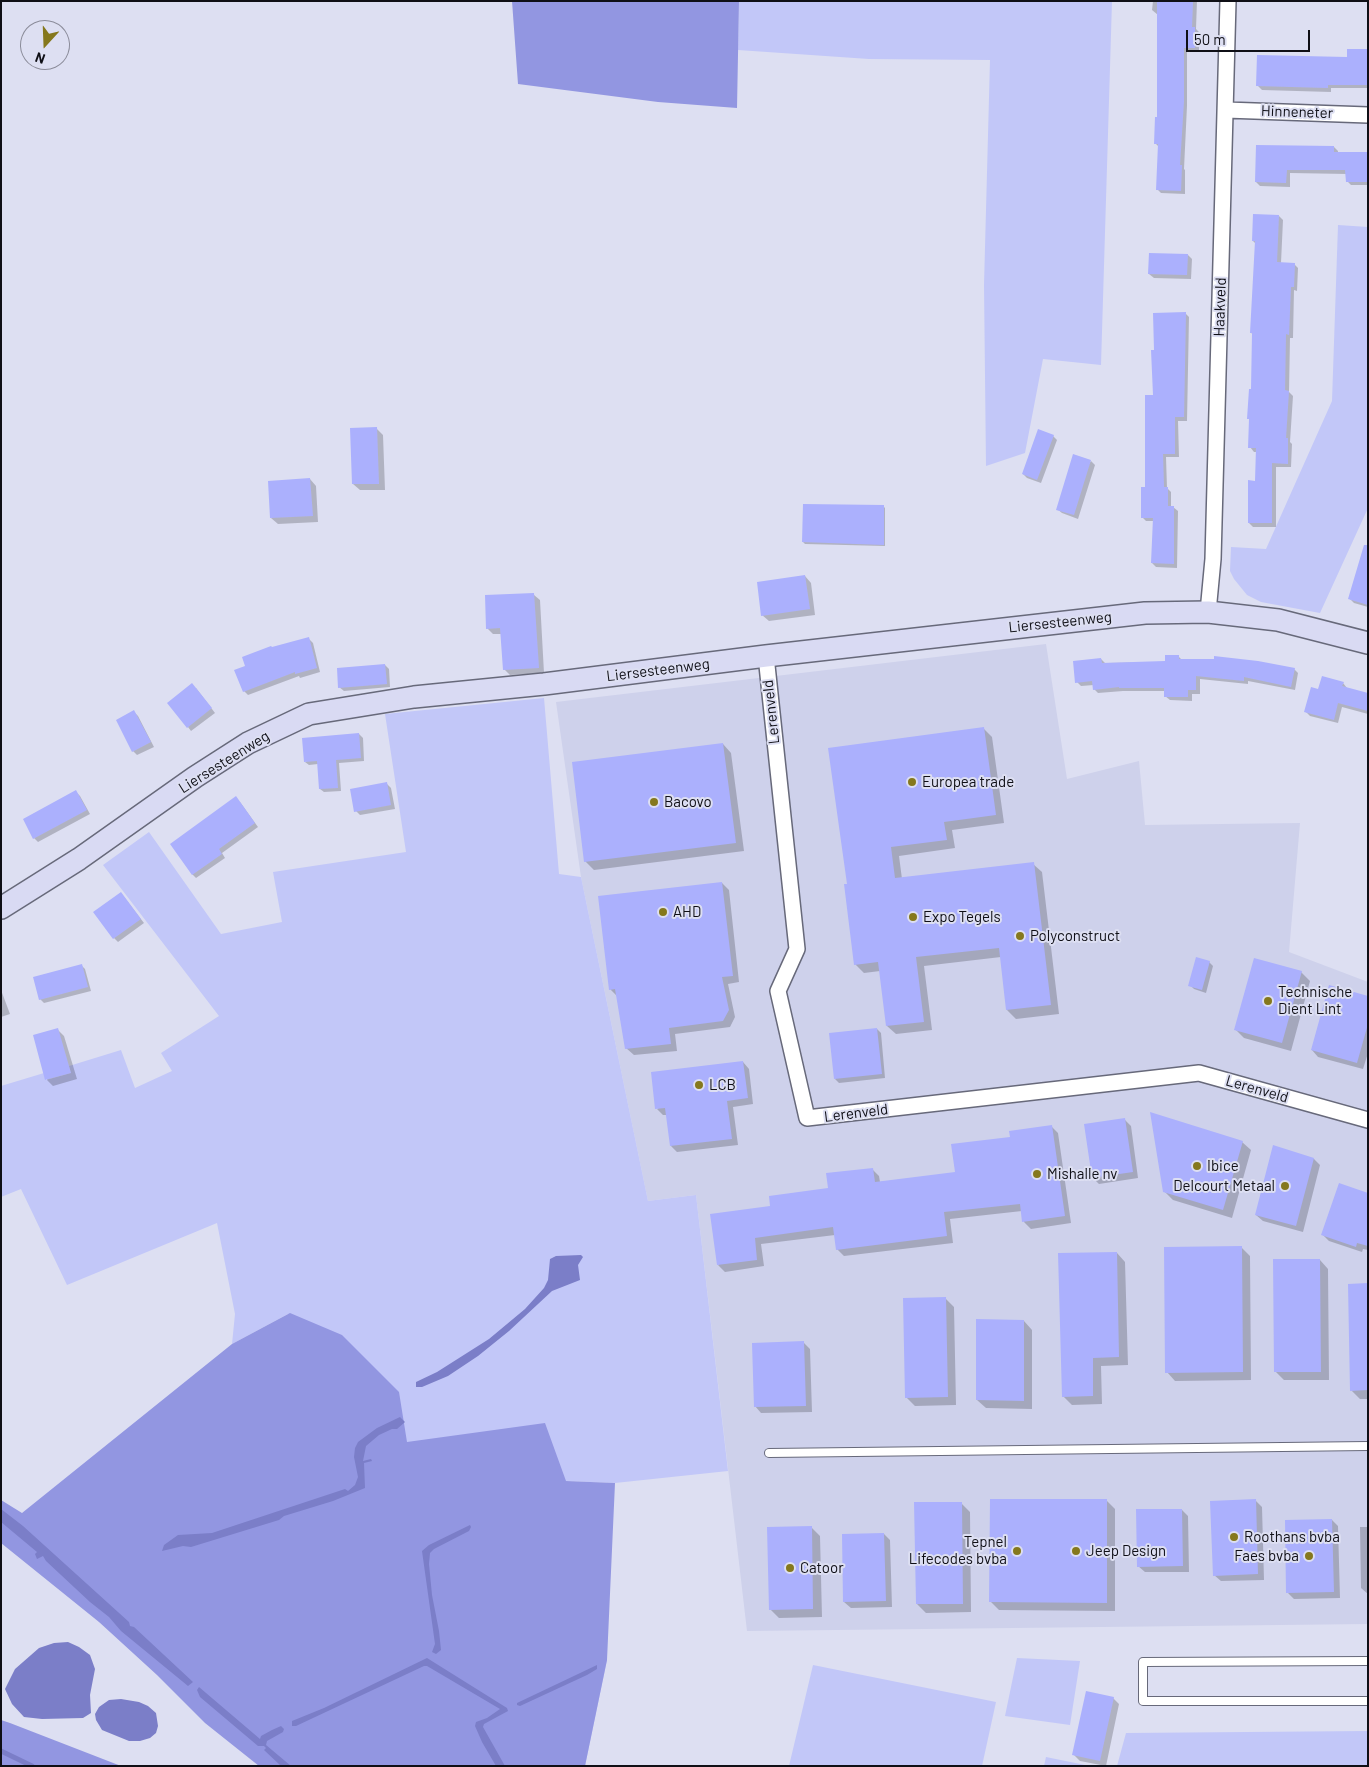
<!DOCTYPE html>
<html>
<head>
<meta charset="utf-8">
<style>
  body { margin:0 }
  #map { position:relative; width:1369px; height:1767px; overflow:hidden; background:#dddff2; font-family:Barlow,sans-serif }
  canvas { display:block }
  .frame { position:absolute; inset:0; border:2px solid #0f0f16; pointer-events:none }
  .north { position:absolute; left:20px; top:20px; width:50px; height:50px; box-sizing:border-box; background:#dddff2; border:1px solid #8b8c9a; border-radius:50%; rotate:200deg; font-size:14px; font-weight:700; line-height:20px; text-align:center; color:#0f0f16 }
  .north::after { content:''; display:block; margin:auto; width:18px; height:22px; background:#85781d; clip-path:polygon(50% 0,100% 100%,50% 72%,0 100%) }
  .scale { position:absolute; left:1186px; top:30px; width:124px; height:22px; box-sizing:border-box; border:2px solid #0f0f16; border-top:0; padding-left:6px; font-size:15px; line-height:18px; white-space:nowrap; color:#0f0f16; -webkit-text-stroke:4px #dddff2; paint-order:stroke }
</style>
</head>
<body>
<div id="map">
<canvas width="1369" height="1767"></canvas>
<div class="frame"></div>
<div class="north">N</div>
<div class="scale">50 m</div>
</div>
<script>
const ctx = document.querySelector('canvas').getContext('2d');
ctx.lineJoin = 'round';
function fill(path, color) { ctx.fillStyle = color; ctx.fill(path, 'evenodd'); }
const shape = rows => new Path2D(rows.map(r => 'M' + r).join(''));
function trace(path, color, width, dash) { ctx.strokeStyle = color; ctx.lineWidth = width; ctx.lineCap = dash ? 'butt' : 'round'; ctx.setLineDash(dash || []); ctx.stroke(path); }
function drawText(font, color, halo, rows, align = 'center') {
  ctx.font = font + ' Barlow,sans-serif'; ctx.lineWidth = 4; ctx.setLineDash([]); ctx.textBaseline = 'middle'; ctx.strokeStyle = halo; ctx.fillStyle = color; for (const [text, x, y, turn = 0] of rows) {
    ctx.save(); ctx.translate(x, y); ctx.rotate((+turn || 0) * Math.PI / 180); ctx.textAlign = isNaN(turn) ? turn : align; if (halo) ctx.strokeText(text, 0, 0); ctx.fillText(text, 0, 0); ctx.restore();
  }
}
const built = shape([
  [1046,644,1067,779,1139,761,1145,825,1300,823,1289,952,1368,982,1368,1624,747,1631,696,1195,648,1201,581,877,556,702]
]);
const green = shape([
  [739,1,1112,1,1101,365,1043,359,1025,453,986,466,984,285,990,60,869,59,738,50],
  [1338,225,1368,227,1368,508,1320,613,1261,602,1247,595,1234,579,1230,571,1231,547,1266,549,1332,401],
  [544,698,559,874,581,877,648,1201,696,1195,728,1471,615,1483,566,1481,607,1660,585,1766,288,1314,232,1344,235,1314,217,1223,67,1285,21,1189,1,1197,1,1086,44,1073,46,1080,71,1073,69,1066,121,1050,135,1088,172,1071,161,1053,219,1016,103,865,149,832,221,934,282,922,273,872,406,852,385,714],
  [1017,1658,1080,1661,1070,1725,1005,1716],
  [813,1665,996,1702,982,1766,789,1766],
  [1368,1731,1368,1766,1117,1766,1126,1733],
  [1046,1757,1090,1766,1044,1766]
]);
const forest = shape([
  [739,1,737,108,658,102,518,84,512,1],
  [290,1313,342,1335,399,1392,407,1442,545,1423,566,1481,615,1483,607,1660,585,1766,259,1766,205,1723,157,1675,99,1622,1,1543,1,1500,22,1513,232,1344],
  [1,1720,10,1723,121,1766,1,1766]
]);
const water = shape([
  [581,1255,583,1257,578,1265,580,1280,552,1291,509,1331,478,1356,448,1376,422,1387,416,1387,416,1382,437,1372,489,1339,525,1309,544,1288,548,1280,550,1259,556,1256],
  [400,1417,405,1422,397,1429,392,1429,379,1435,366,1446,363,1461,371,1459,372,1461,364,1463,365,1488,333,1501,284,1516,279,1520,191,1547,183,1546,162,1551,164,1545,178,1535,212,1533,345,1489,348,1491,355,1485,358,1477,354,1457,355,1448,358,1442,377,1428],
  [1,1509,23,1526,129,1622,130,1626,134,1627,193,1682,188,1686,121,1631,109,1617,90,1602,46,1561,43,1556,37,1559,35,1554,37,1552,1,1522],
  [470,1525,471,1527,469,1531,434,1549,430,1553,429,1564,432,1595,439,1631,441,1650,436,1654,432,1652,435,1644,422,1551,429,1545],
  [68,1642,79,1647,90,1655,95,1669,90,1695,91,1713,83,1718,42,1719,24,1717,12,1704,5,1689,15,1669,39,1648,54,1643],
  [427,1658,507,1708,508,1711,484,1724,483,1727,505,1766,496,1766,482,1742,475,1726,476,1722,487,1718,500,1709,427,1666,424,1666,296,1726,292,1726,292,1721,324,1708],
  [597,1665,597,1669,587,1675,520,1706,517,1705,517,1703],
  [199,1687,260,1739,261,1736,272,1730,281,1726,284,1729,283,1732,267,1741,266,1745,291,1766,281,1766,264,1750,266,1748,264,1746,258,1746,200,1697,197,1690],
  [121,1699,139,1702,148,1706,156,1713,158,1726,156,1733,150,1738,140,1741,129,1741,102,1730,96,1720,95,1714,99,1707,109,1700]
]);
const shadow = shape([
  [1153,1,1197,1,1196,29,1199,32,1199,52,1187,51,1187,106,1184,169,1185,170,1185,194,1161,193,1157,189,1159,147,1155,143,1158,119,1158,15,1152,10],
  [1368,50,1368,88,1331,88,1331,92,1262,90,1258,86],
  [1334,147,1338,151,1338,154,1368,153,1368,185,1351,185,1347,181,1347,174,1290,173,1290,187,1260,186,1256,182],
  [1279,216,1283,220,1281,263,1294,264,1298,268,1297,291,1294,290,1293,338,1290,338,1289,392,1293,396,1290,442,1292,444,1291,467,1276,467,1276,527,1253,527,1249,523,1256,482,1257,452,1254,452,1250,447,1252,390,1253,334,1251,333,1256,244,1253,241],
  [1188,255,1192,259,1191,279,1154,278,1149,274],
  [1185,313,1189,317,1187,421,1178,421,1179,457,1166,457,1167,488,1171,492,1171,507,1173,507,1178,511,1177,568,1156,567,1152,563,1154,521,1146,521,1142,517,1146,488,1154,396,1155,351],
  [376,428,383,435,385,490,360,490,353,484],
  [1053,436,1057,440,1041,483,1027,478,1023,474],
  [1091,461,1095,465,1078,519,1062,513,1057,509],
  [310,479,316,486,318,522,278,524,271,518],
  [884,507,885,508,885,546,805,544,803,542],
  [1368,563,1368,607,1354,603,1350,599],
  [805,576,811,583,815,615,769,621,762,615],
  [534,595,540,600,544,673,510,675,504,669,501,634,493,634,487,628],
  [309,639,313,643,320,672,300,678,299,676,248,695,244,691,247,666,272,649],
  [1178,656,1182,660,1294,669,1298,673,1295,690,1248,681,1248,684,1200,679,1200,694,1192,694,1192,701,1170,700,1165,696,1166,691,1123,691,1098,693,1094,689,1094,685,1081,686,1077,682,1101,659,1105,663,1166,662],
  [385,665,389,669,390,687,344,691,339,687],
  [1343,683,1347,688,1368,694,1368,714,1342,707,1338,723,1310,716,1306,712,1319,690],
  [196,688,215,713,191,731,188,727],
  [134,712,138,716,154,747,137,755,133,751],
  [984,729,992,737,1004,823,952,830,955,848,899,856,902,879,1033,864,1042,872,1059,1014,1016,1019,1007,1010,1001,957,924,966,932,1030,896,1034,887,1026,880,971,864,973,855,964,848,885],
  [359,734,363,738,364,761,339,763,341,791,324,792,320,789,318,764,309,765,305,762],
  [723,744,731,753,744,851,594,870,585,861],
  [387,784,391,788,395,809,360,815,356,811],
  [76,792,80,796,90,814,38,842,34,838],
  [240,802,258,827,222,853,225,858,196,878,192,874],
  [722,883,729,890,739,982,728,984,735,1017,730,1027,675,1034,677,1051,634,1055,626,1048,617,996,610,989],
  [121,893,144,923,118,942,114,938],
  [1209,962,1213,966,1206,993,1194,989,1190,985],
  [81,965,85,969,91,991,44,1003,40,999],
  [1301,972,1310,981,1291,1051,1244,1038,1236,1030],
  [1,990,10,1014,1,1017],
  [1368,997,1368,1053,1363,1069,1318,1057,1312,1050],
  [877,1029,881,1033,885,1078,839,1083,835,1079],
  [58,1030,64,1036,77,1079,53,1086,47,1080],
  [743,1062,749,1069,753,1104,733,1107,738,1145,677,1152,671,1146,667,1115,663,1115,657,1109],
  [1125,1120,1131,1126,1138,1178,1099,1184,1093,1178],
  [1051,1126,1058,1133,1071,1223,1031,1229,1024,1222,1022,1211,950,1219,953,1243,844,1256,837,1249,835,1235,761,1244,764,1266,725,1272,718,1265,772,1208,830,1189,872,1169,879,1176,880,1182,956,1173,1011,1138],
  [1242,1142,1251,1150,1232,1218,1173,1200,1164,1191],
  [1274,1147,1314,1159,1320,1165,1303,1232,1263,1221,1256,1215],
  [1368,1195,1368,1250,1363,1249,1362,1252,1329,1241,1323,1235],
  [1241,1247,1250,1256,1251,1380,1175,1381,1167,1372],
  [1117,1253,1125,1262,1128,1365,1101,1366,1102,1404,1072,1405,1063,1396],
  [1320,1260,1328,1269,1329,1380,1284,1380,1275,1371],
  [1368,1285,1368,1399,1360,1399,1351,1390],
  [945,1298,954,1307,956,1405,915,1406,906,1397],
  [1024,1321,1032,1330,1032,1409,986,1408,977,1400],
  [804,1343,810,1349,812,1412,761,1413,755,1406],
  [1255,1500,1262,1507,1264,1580,1221,1581,1214,1575],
  [1107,1501,1115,1509,1115,1611,999,1610,991,1602],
  [961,1503,970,1512,971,1612,926,1613,917,1604],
  [1182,1510,1188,1516,1189,1572,1145,1572,1138,1566],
  [1332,1520,1338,1526,1340,1598,1294,1599,1288,1593],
  [811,1527,820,1536,822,1617,779,1618,770,1609],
  [1360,1527,1368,1527,1368,1594,1361,1588],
  [884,1534,890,1540,892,1607,851,1608,844,1602],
  [1113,1698,1119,1704,1106,1766,1080,1761,1074,1755]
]);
const stream = shape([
  [1,1751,32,1766]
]);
const building = shape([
  [1157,1,1193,1,1192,27,1195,27,1195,48,1184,48,1184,101,1180,165,1182,165,1181,191,1156,190,1158,144,1154,144,1155,117,1157,117],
  [1347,49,1368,49,1368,85,1328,85,1328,88,1256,86,1257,55,1347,57],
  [1256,145,1334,146,1334,152,1368,152,1368,182,1346,182,1345,170,1287,170,1286,183,1255,182],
  [1253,214,1279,215,1277,262,1295,263,1294,287,1291,287,1289,335,1286,334,1285,390,1289,391,1286,438,1288,438,1288,464,1272,463,1272,523,1248,523,1248,480,1255,481,1256,448,1248,448,1249,419,1247,419,1249,389,1251,389,1252,333,1250,333,1255,241,1252,241],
  [1149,253,1188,254,1187,275,1148,274],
  [1186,312,1184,417,1175,417,1175,454,1163,454,1164,487,1168,487,1168,506,1174,506,1174,564,1151,563,1153,518,1141,518,1141,487,1145,487,1145,395,1153,395,1151,350,1154,350,1153,313],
  [377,427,379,484,352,484,350,428],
  [1038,429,1054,435,1037,480,1022,474],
  [1073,454,1091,460,1074,515,1056,510],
  [310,478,313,516,270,518,268,481],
  [803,504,884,505,884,545,802,542],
  [1364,545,1368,545,1368,605,1348,599],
  [805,575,810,609,761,616,757,582],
  [534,593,539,668,503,670,500,628,486,629,485,595],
  [309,637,317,668,295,674,295,672,243,692,234,670,245,666,242,657,271,646,272,647],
  [1165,655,1179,655,1179,659,1214,659,1214,656,1258,661,1295,668,1291,687,1244,677,1244,681,1196,676,1196,690,1188,690,1188,697,1164,697,1164,688,1119,688,1119,687,1093,690,1092,681,1075,683,1073,661,1101,658,1102,663,1165,661],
  [385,664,387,684,338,688,337,668],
  [1322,676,1344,682,1342,686,1368,693,1368,711,1338,703,1334,720,1304,712,1311,687,1318,689],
  [192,683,212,708,187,728,167,703],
  [134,710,151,742,132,752,116,720],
  [984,727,996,815,944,822,947,840,891,847,895,878,1034,862,1051,1005,1006,1010,999,948,916,957,924,1022,886,1026,878,962,854,965,844,884,847,884,828,748],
  [359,733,361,758,336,760,338,788,319,789,317,761,304,762,302,738],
  [723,743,736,843,584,862,572,762],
  [387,782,391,805,354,812,350,789],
  [76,790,87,810,33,839,23,819],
  [236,796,255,823,219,849,222,854,192,875,170,844],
  [722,882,733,976,722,977,729,1010,723,1021,669,1028,671,1044,625,1049,615,989,609,990,598,896],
  [121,892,141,919,113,939,93,912],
  [1196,957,1210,961,1202,990,1188,986],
  [1254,958,1302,971,1282,1043,1234,1030],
  [82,964,88,987,39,1000,33,977],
  [1329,985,1368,996,1368,1024,1357,1063,1311,1050],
  [58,1028,71,1073,45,1080,33,1035],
  [877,1028,882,1074,834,1079,829,1033],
  [743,1061,748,1098,727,1101,732,1139,670,1146,665,1108,655,1109,651,1072],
  [1150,1112,1243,1141,1223,1210,1163,1192],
  [1125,1118,1133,1172,1092,1178,1084,1124],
  [1052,1125,1065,1216,1022,1222,1020,1204,944,1212,947,1236,836,1250,833,1227,755,1238,757,1260,717,1265,710,1214,770,1206,769,1196,828,1188,826,1173,873,1168,875,1182,955,1172,951,1144,1010,1137,1009,1131],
  [1273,1145,1314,1158,1296,1226,1255,1215],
  [1339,1183,1368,1193,1368,1246,1357,1243,1356,1247,1321,1235],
  [1242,1246,1243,1372,1165,1373,1164,1247],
  [1117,1252,1119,1357,1093,1358,1093,1396,1062,1397,1058,1253],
  [1273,1259,1320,1259,1321,1372,1274,1372],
  [1368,1283,1368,1390,1350,1391,1348,1284],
  [946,1297,948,1397,905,1398,903,1298],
  [976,1319,1024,1320,1024,1401,976,1400],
  [804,1341,806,1406,754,1407,752,1343],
  [990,1499,1107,1499,1107,1603,989,1602],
  [1256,1499,1258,1574,1213,1576,1210,1501],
  [914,1502,962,1502,963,1604,916,1604],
  [1136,1509,1182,1509,1183,1566,1137,1567],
  [1332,1519,1334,1592,1286,1593,1285,1520],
  [812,1526,813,1609,769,1610,767,1527],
  [884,1533,886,1601,843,1602,842,1534],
  [1086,1691,1114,1697,1100,1761,1072,1755]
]);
const lane = shape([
  [769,1453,1368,1446],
  [1368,1661,1143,1662,1143,1701,1368,1701]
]);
const street = shape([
  [1226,110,1368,115],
  [1208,612,1213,559,1228,1],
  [766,656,797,949,778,991,807,1118,1199,1073,1368,1120]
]);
const secondary = shape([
  [1,908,79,859,195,777,248,743,309,714,414,697,544,684,766,656,1145,613,1208,612,1278,620,1368,643]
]);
const markers = [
  [912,782,5,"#85781d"],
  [654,802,5,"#85781d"],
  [663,912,5,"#85781d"],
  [913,917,5,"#85781d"],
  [1020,936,5,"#85781d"],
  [1268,1001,5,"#85781d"],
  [699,1085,5,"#85781d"],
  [1197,1166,5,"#85781d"],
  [1037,1174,5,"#85781d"],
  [1285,1186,5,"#85781d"],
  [1234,1537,5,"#85781d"],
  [1017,1551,5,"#85781d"],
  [1076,1551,5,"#85781d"],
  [1309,1556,5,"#85781d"],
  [790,1568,5,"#85781d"]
];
const streetNames = [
  ["Hinneneter",1297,112,2],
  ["Haakveld",1220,307,-88],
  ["Liersesteenweg",1060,622,-6],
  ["Liersesteenweg",658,670,-7],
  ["Lerenveld",771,712,-96],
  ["Liersesteenweg",224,762,-32],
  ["Lerenveld",1257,1089,16],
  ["Lerenveld",856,1113,-7]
];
const poiNames = [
  ["Europea trade",922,782],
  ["Bacovo",664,802],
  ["AHD",673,912],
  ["Expo Tegels",923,917],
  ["Polyconstruct",1030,936],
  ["Technische",1278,992],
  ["Dient Lint",1278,1009],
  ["LCB",709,1085],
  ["Ibice",1207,1166],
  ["Mishalle nv",1047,1174],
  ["Delcourt Metaal",1275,1186,"right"],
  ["Roothans bvba",1244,1537],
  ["Tepnel",1007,1542,"right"],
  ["Lifecodes bvba",1007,1559,"right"],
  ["Jeep Design",1086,1551],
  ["Faes bvba",1299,1556,"right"],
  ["Catoor",800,1568]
];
fill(built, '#ced1eb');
fill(green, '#c2c7f8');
fill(forest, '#9296e1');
fill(water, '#7b7ec8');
fill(shadow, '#0003');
trace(stream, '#7b7ec8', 5);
fill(building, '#abb0fd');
trace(lane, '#67697a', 10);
trace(street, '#67697a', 18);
trace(secondary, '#67697a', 24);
trace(lane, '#fff', 8);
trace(street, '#fff', 15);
trace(secondary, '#d9daf3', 21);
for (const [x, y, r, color] of markers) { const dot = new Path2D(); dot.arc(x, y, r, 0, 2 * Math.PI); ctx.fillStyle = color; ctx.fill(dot); trace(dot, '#dddff2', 2); }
drawText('15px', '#0f0f16', '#dddff2', streetNames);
drawText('15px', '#0f0f16', '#dddff2', poiNames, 'left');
</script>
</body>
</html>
